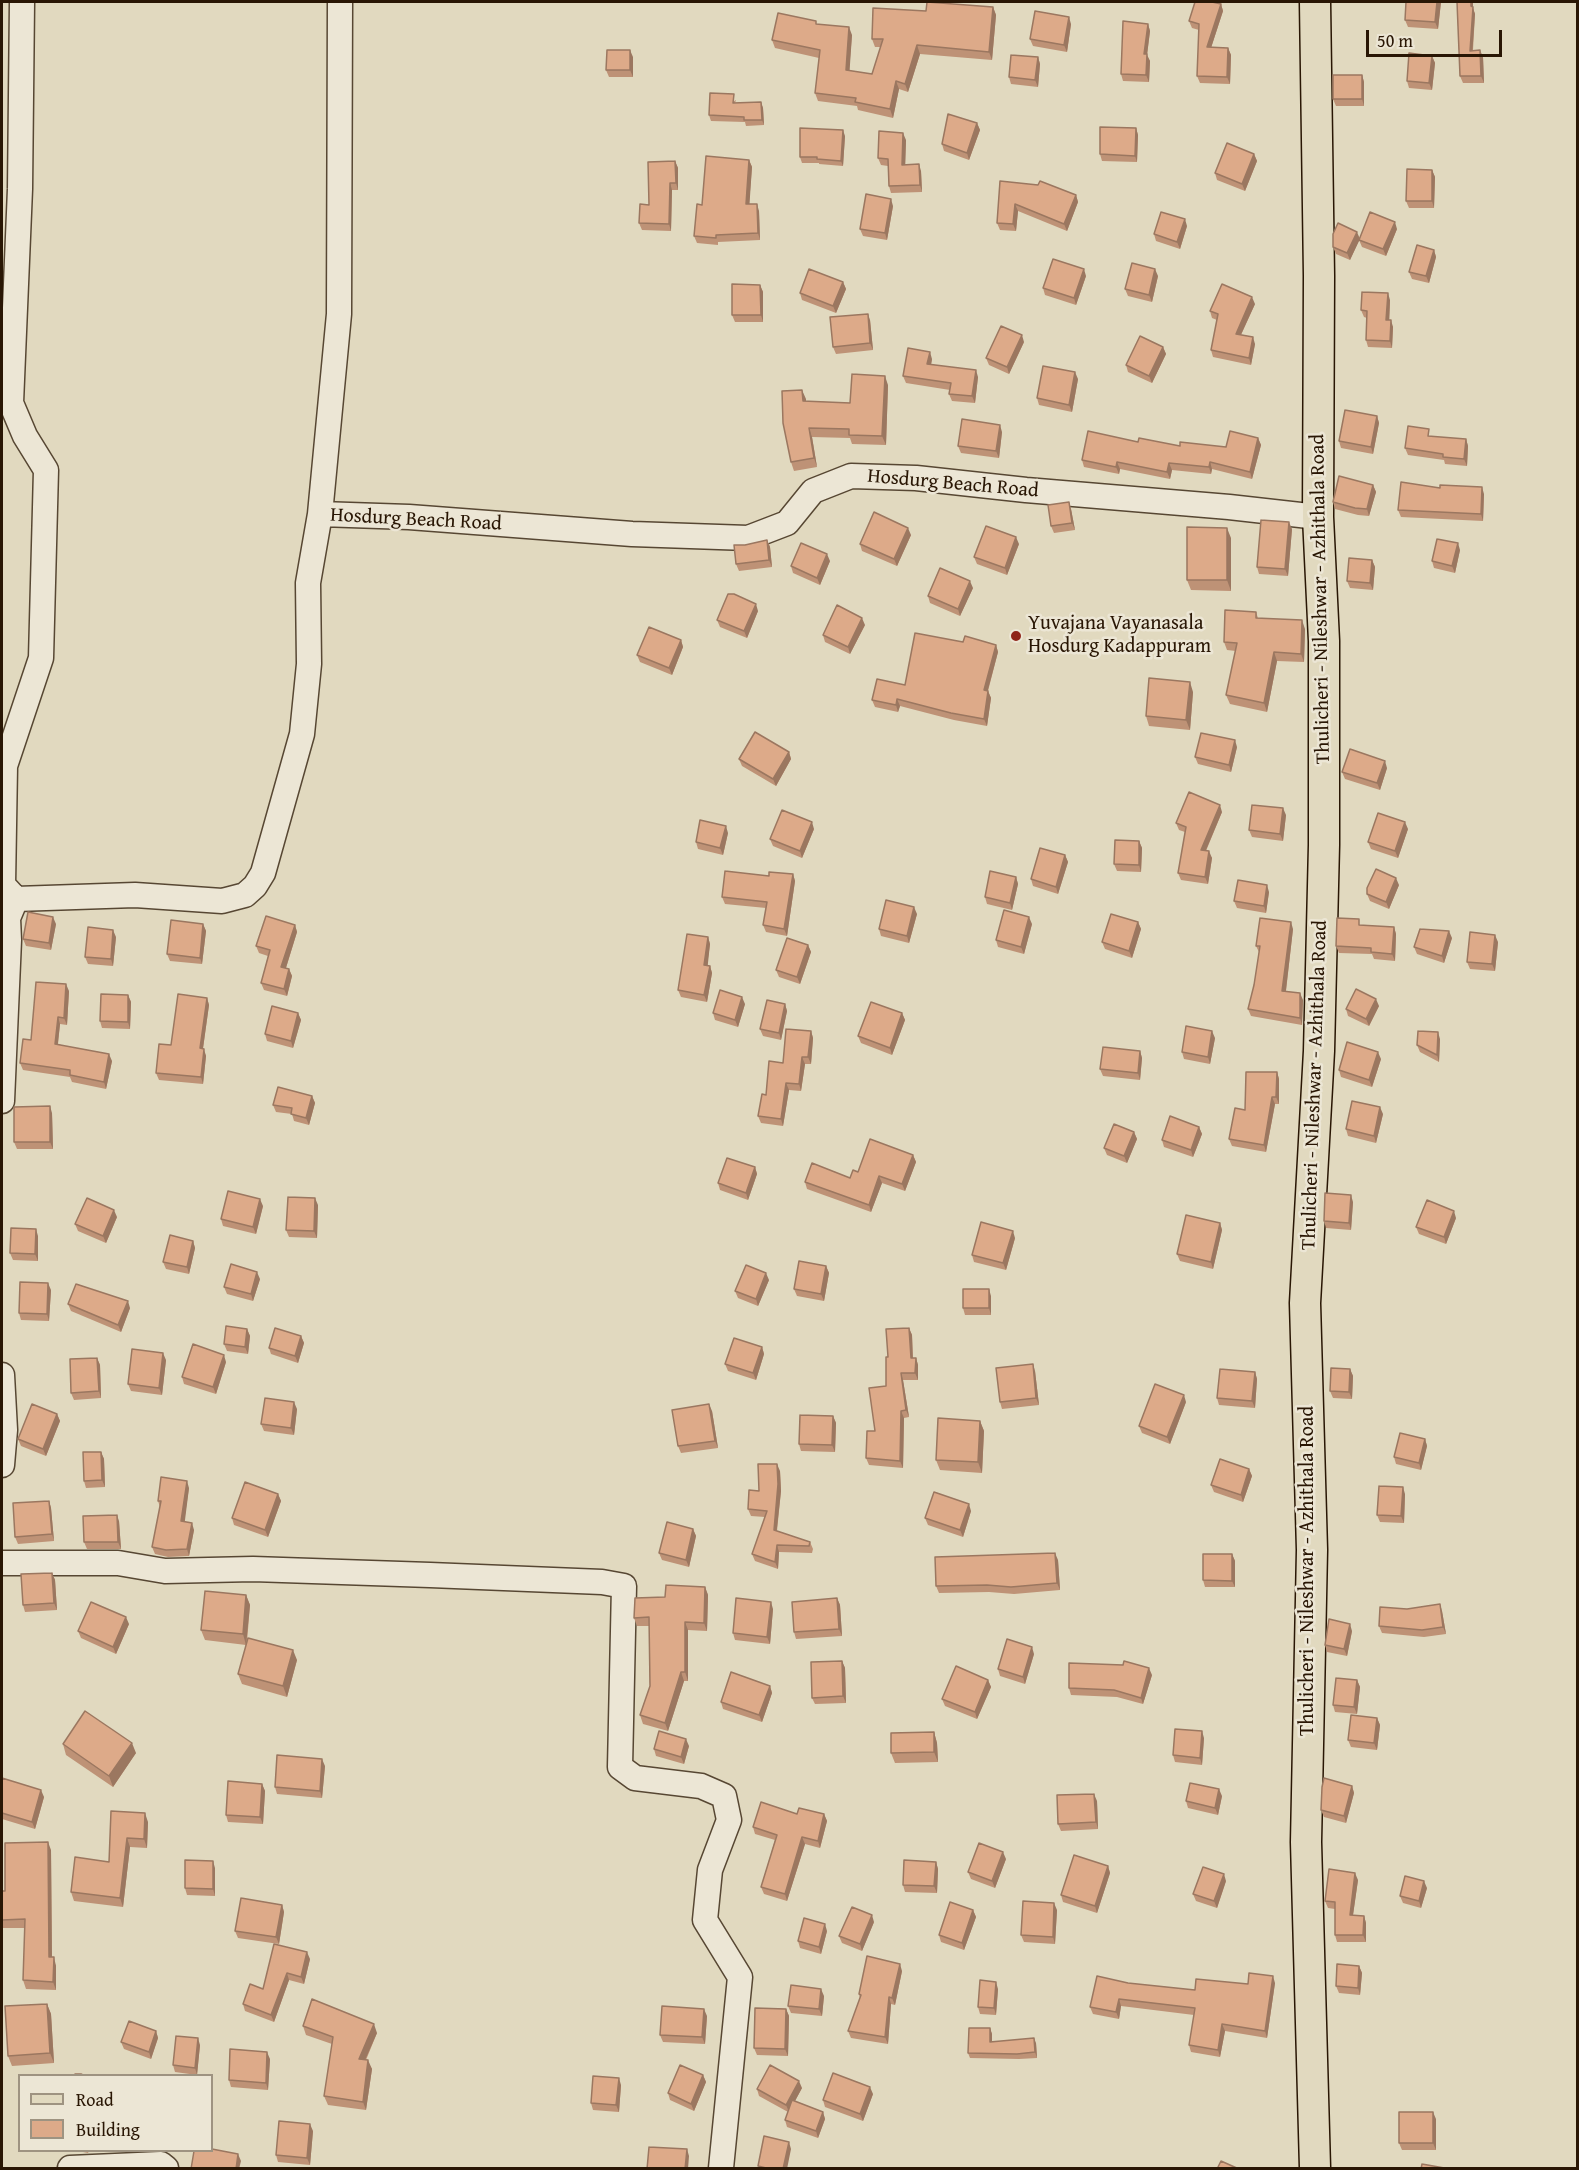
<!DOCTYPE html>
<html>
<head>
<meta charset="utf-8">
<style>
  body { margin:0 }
  #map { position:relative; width:1579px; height:2170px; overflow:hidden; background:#e1d9bf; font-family:"Gentium Book Plus",serif }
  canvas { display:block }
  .frame { position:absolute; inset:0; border:3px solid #291604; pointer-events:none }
  .legend { position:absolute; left:18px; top:2074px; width:195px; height:78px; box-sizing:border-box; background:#ece6d5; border:2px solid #9e9381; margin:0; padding:8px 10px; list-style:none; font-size:18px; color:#291604 }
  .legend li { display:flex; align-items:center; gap:12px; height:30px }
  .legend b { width:30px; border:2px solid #9e9381 }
  .scale { position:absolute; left:1366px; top:30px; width:136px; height:27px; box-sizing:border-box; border:3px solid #291604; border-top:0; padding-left:8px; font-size:18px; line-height:21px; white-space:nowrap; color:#291604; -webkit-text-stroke:4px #ece6d5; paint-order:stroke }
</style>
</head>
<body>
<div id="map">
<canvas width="1579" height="2170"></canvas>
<div class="frame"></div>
<ul class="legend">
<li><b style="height:8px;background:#e1d9bf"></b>Road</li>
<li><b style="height:16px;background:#ddaa89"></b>Building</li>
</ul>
<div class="scale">50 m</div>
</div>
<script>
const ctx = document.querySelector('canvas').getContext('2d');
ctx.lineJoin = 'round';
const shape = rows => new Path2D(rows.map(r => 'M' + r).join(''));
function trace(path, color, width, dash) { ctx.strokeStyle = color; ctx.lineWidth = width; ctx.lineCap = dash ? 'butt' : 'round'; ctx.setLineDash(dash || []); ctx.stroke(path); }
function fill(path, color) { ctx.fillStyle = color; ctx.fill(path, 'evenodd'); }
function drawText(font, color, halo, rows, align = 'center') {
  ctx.font = font + ' "Gentium Book Plus",serif'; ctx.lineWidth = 5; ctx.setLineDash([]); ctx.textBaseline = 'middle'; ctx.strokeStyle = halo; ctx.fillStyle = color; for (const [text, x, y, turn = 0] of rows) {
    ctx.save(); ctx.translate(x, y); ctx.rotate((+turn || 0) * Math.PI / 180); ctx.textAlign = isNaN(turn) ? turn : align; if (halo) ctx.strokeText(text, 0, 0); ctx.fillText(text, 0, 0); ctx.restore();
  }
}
const minor = shape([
  [320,514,339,314,340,2],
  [16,899,3,885,5,766,41,658,46,470,25,436,11,403,20,189,22,2],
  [2,1101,9,940,8,918,16,899,135,895,222,901,245,895,255,886,263,873,302,734,309,664,308,583,320,514,409,517,632,534,748,538,787,523,813,491,851,476,916,478,1026,490,1229,507,1318,517],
  [2,1375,5,1430,2,1465],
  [2,1563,118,1563,165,1571,253,1569,430,1575,602,1582,624,1586,620,1767,635,1778,701,1786,724,1796,729,1820,710,1870,705,1920,740,1977,721,2168],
  [70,2168,161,2164,166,2168]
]);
const major = shape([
  [1315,2168,1306,1842,1312,1550,1305,1303,1319,1051,1324,845,1324,641,1318,517,1319,276,1315,2]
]);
const wall = shape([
  [1406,2,1441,2,1438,29,1408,27,1405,20],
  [1457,2,1473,2,1473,8,1475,14,1473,50,1483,57,1484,83,1463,83,1460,76],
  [1221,4,1223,11,1211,48,1228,48,1231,55,1230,84,1200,83,1197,76,1199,30,1192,28,1189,21],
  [993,7,996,15,992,60,920,54,908,92,899,89,893,118,858,110,857,106,818,101,815,93,819,58,775,48,772,40,817,24,852,35,849,71,872,74,881,47,875,47,872,39,926,11],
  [1071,24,1067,52,1033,46,1030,39],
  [1148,24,1150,31,1147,55,1150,61,1149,82,1123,81,1121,74],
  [1432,56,1435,63,1432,90,1409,88,1407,81],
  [633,57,633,77,609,77,606,70],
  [1038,57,1040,64,1038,87,1011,84,1009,77],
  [1362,75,1364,82,1364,106,1336,106,1333,99],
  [736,100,735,103,761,102,763,108,764,125,746,126,745,122,711,121,709,115],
  [977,123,980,130,969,160,944,151,942,144],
  [1136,128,1138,135,1137,162,1102,161,1100,154],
  [845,136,843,166,819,164,819,163,802,163,800,157],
  [906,140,905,165,921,171,922,192,891,193,889,186,888,166,881,165,878,158],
  [1254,154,1257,161,1245,191,1217,180,1215,173],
  [749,160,752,167,749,204,759,211,760,240,718,242,718,245,697,243,694,236,702,205],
  [675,161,678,168,678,190,672,190,671,231,642,230,639,223],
  [1432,170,1435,177,1434,208,1409,208,1406,201],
  [1000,181,1076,195,1078,202,1067,231,1018,211,1016,231,1000,230,997,223],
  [893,206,887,240,863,236,860,229],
  [1187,226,1180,249,1156,241,1154,234],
  [1397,229,1386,256,1362,247,1359,240,1350,260,1336,254,1333,247],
  [1434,250,1436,257,1429,283,1412,279,1409,272],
  [1086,276,1076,305,1045,295,1043,288],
  [1158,276,1152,302,1128,296,1125,289],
  [843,282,846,289,836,313,802,300,800,293],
  [760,285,763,292,763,322,735,322,732,315],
  [1390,300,1389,320,1393,327,1392,348,1368,347,1366,340,1367,318,1364,317,1361,310],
  [1255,304,1241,335,1255,344,1251,365,1213,357,1211,350,1217,320,1212,318,1210,311],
  [870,320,873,350,836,354,833,347],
  [1024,342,1009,374,989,365,986,358],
  [1163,347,1166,354,1152,383,1128,372,1126,365],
  [932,359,931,364,978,377,975,403,952,401,949,394,950,390,906,383,903,376],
  [1078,379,1072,412,1039,405,1037,398],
  [888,385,886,445,852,444,850,438,812,437,817,467,794,471,791,462,806,399,806,401,850,403],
  [1377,416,1379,423,1373,454,1341,448,1339,441],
  [1002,432,999,458,961,453,958,446],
  [1258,438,1261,445,1252,479,1212,469,1211,474,1172,470,1170,479,1120,469,1119,474,1084,467,1082,460,1138,442,1180,446,1226,447],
  [1466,439,1468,446,1467,466,1445,464,1444,460,1408,455,1405,448],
  [1373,485,1376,492,1369,516,1358,515,1335,509,1333,502],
  [1484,494,1483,521,1401,517,1398,510],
  [1071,509,1075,530,1054,533,1051,526],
  [1292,529,1288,576,1259,574,1257,567],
  [911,535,897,566,862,551,860,544],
  [1231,538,1231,591,1191,590,1187,580],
  [767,540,770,547,772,567,739,571,736,564,745,545],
  [1019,544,1007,575,977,564,974,557],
  [1460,550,1455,573,1434,568,1432,561],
  [1372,560,1375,567,1373,590,1350,588,1347,581],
  [830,561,820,585,793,573,791,566],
  [973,588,960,616,930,603,928,596],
  [758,611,747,638,720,627,717,620],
  [1256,612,1258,618,1305,629,1304,662,1277,661,1267,712,1230,704,1226,695,1236,651,1227,650,1224,642],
  [865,625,850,654,825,642,823,635],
  [681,640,683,647,672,675,640,662,637,655],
  [963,642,996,645,998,652,988,691,991,698,987,726,954,720,900,706,898,712,875,707,872,700,905,685],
  [1193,692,1190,730,1149,726,1146,716],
  [1237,747,1231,772,1198,764,1195,757],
  [789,752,791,759,776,786,742,766,739,759],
  [1387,768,1380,790,1345,779,1342,772],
  [1222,812,1206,851,1212,858,1208,884,1181,880,1178,873,1185,832,1179,830,1176,823],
  [1286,815,1283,841,1252,837,1249,830],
  [814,829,802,858,773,846,770,839],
  [1408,829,1398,858,1371,849,1368,842],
  [728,833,723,855,698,849,696,842],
  [1139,841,1142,848,1141,872,1117,871,1114,864],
  [1065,855,1068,862,1058,894,1033,886,1031,879],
  [793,874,795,881,787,936,766,932,763,925,766,908,725,904,722,897,769,876],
  [1016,877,1018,884,1012,910,987,904,985,897],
  [1399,885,1389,909,1370,901,1367,894],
  [1269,892,1266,913,1237,908,1234,901],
  [917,914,909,943,881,936,879,929],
  [1138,922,1141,929,1132,958,1105,949,1102,942],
  [56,924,51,950,26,946,23,939],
  [203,924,206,931,202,964,170,961,167,954],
  [1032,924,1024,954,998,947,996,940],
  [295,925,297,932,286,968,289,969,292,976,287,996,264,990,261,983,268,956,259,953,256,946],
  [1394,927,1396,934,1395,961,1374,959,1372,954,1339,953,1336,946],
  [1293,929,1286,991,1303,1000,1302,1025,1251,1016,1248,1009,1254,985,1259,952,1256,946],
  [116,937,113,966,88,964,85,957],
  [708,937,710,944,707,966,710,966,712,973,707,1002,681,997,678,990],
  [1452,938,1444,963,1417,954,1414,947],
  [1498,942,1495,971,1470,969,1467,962],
  [808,945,811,952,800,984,779,977,776,970],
  [69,991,67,1025,60,1024,58,1044,112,1061,106,1089,72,1082,70,1077,23,1070,20,1063,31,1040],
  [128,995,131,1002,130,1029,102,1028,100,1021],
  [207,998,209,1005,203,1049,206,1056,203,1084,159,1080,156,1073,171,1045],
  [745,1004,738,1027,715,1020,713,1013],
  [785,1004,787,1011,781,1040,763,1036,760,1029],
  [1379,1006,1369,1026,1348,1016,1346,1009],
  [298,1013,301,1020,293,1048,267,1041,265,1034],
  [902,1013,905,1020,892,1055,861,1043,858,1036],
  [811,1031,813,1038,811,1064,805,1064,801,1091,789,1090,783,1126,761,1123,758,1116,766,1095,783,1063],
  [1215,1038,1210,1064,1184,1059,1182,1052],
  [1440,1039,1439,1062,1420,1052,1417,1045],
  [1140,1051,1142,1058,1140,1080,1103,1076,1100,1069],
  [1381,1059,1372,1087,1341,1077,1339,1070],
  [1277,1072,1279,1079,1279,1104,1275,1104,1266,1152,1232,1146,1229,1139,1245,1110],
  [312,1096,315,1103,309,1125,294,1121,292,1114,276,1112,273,1105],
  [52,1113,53,1149,17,1149,14,1142],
  [1383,1114,1376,1143,1348,1136,1346,1129],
  [1199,1127,1202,1134,1193,1157,1164,1147,1162,1140],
  [1134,1132,1137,1139,1127,1163,1107,1155,1104,1148],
  [913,1155,916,1162,905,1191,882,1183,871,1212,807,1189,805,1182,850,1178,858,1172],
  [755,1167,757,1174,748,1200,720,1190,718,1183],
  [1353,1202,1351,1230,1326,1228,1324,1221],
  [318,1205,317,1238,289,1237,286,1230],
  [263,1206,256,1234,223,1226,221,1219],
  [117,1217,106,1243,78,1231,75,1224],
  [1456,1218,1446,1244,1419,1234,1416,1227],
  [1220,1223,1222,1230,1213,1269,1180,1261,1177,1254],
  [38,1236,38,1261,13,1260,10,1253],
  [1015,1238,1006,1270,974,1262,972,1255],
  [193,1241,195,1248,189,1274,166,1269,163,1262],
  [826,1266,829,1273,824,1301,797,1296,794,1289],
  [260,1279,253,1301,227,1294,224,1287],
  [769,1280,758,1306,738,1298,735,1291],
  [51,1290,49,1321,21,1320,19,1313],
  [991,1296,991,1315,965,1315,963,1308],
  [68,1304,130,1308,121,1332,71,1311],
  [909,1328,912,1335,913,1358,916,1358,918,1365,918,1380,903,1380,909,1417,904,1418,903,1468,869,1465,866,1458,875,1431,886,1386,888,1357],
  [247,1329,250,1336,248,1354,227,1351,224,1344],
  [301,1336,304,1343,298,1363,271,1354,269,1348],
  [762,1347,764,1354,756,1380,728,1371,725,1364],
  [97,1358,100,1365,101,1398,74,1400,71,1393],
  [166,1360,162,1395,131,1391,128,1384],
  [226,1362,216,1394,184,1384,182,1377],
  [1350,1369,1353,1376,1352,1399,1333,1398,1330,1391],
  [1035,1371,1039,1405,1002,1409,1000,1402],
  [1255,1372,1257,1379,1255,1408,1219,1405,1217,1398],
  [1186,1402,1170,1444,1142,1433,1139,1426],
  [297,1409,294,1435,264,1431,261,1424],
  [712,1411,718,1448,681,1453,678,1446],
  [57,1414,60,1421,46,1456,21,1446,18,1439],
  [833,1416,836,1423,835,1452,801,1451,799,1444],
  [980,1421,984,1431,982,1473,940,1470,936,1460],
  [1425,1439,1427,1446,1421,1470,1396,1464,1394,1457],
  [101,1452,104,1459,105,1487,86,1488,84,1481],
  [1249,1469,1252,1476,1243,1502,1214,1492,1211,1485],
  [780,1471,781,1491,777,1531,810,1542,813,1549,812,1553,779,1552,778,1569,755,1561,752,1554,765,1517,751,1516,748,1509,759,1491],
  [189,1488,184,1522,194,1530,189,1556,168,1557,155,1554,152,1547,160,1507,158,1501],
  [278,1494,281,1501,268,1537,234,1525,232,1518],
  [1405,1494,1404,1523,1380,1522,1377,1515],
  [49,1501,51,1508,54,1541,18,1544,15,1537],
  [971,1511,963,1537,928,1525,925,1518],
  [119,1521,121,1549,87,1549,84,1542],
  [693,1529,696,1536,689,1567,662,1560,659,1553],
  [1232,1554,1235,1561,1235,1587,1205,1587,1203,1580],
  [1058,1560,1060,1590,1014,1594,989,1592,939,1593,936,1586],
  [52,1573,55,1580,57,1610,25,1612,23,1605],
  [705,1587,708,1595,707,1631,688,1630,688,1681,684,1681,668,1731,643,1724,640,1715,650,1686,649,1626,637,1626,634,1618,665,1597],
  [246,1595,250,1605,247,1642,297,1660,287,1697,242,1684,238,1674,246,1645,205,1640,201,1630],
  [837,1598,840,1605,842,1636,796,1639,794,1632],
  [773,1609,770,1644,735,1640,733,1633],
  [1442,1611,1446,1634,1424,1637,1382,1633,1379,1626],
  [129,1624,116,1654,81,1638,78,1631],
  [1352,1631,1347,1656,1327,1652,1325,1645],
  [1034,1654,1025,1684,1000,1676,998,1669],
  [842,1661,845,1668,846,1703,815,1704,812,1698],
  [1152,1675,1143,1704,1117,1697,1071,1695,1069,1688],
  [988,1680,991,1687,977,1719,945,1706,942,1699],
  [1357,1680,1360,1687,1357,1714,1335,1712,1333,1705],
  [770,1686,772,1693,762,1722,723,1709,721,1702],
  [1377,1718,1380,1725,1377,1750,1351,1747,1348,1740],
  [934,1732,937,1743,938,1762,895,1763,891,1753],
  [1204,1738,1202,1765,1175,1762,1173,1755],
  [63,1744,136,1753,113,1787,66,1755],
  [689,1746,684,1764,656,1756,654,1749],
  [325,1766,322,1798,277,1794,275,1787],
  [2,1778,44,1797,35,1829,2,1819],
  [262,1784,265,1791,263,1824,228,1822,226,1815],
  [1352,1786,1354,1793,1346,1823,1324,1817,1321,1810],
  [1222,1796,1218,1815,1188,1808,1186,1801],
  [1097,1801,1098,1829,1061,1831,1058,1824],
  [111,1811,148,1822,147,1848,130,1847,123,1907,74,1901,71,1892,109,1862],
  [797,1814,824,1814,827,1821,820,1848,805,1844,787,1901,764,1894,761,1887,775,1840,755,1834,753,1827],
  [51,1850,52,1957,56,1966,56,1990,26,1989,23,1980,25,1928,2,1928,2,1891,5,1891],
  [1006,1859,995,1888,971,1879,968,1872],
  [936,1862,938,1869,937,1893,905,1892,903,1885],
  [1108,1866,1110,1873,1097,1913,1063,1902,1061,1895],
  [215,1868,215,1896,187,1895,185,1888],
  [1358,1880,1353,1915,1364,1916,1366,1923,1366,1942,1337,1942,1335,1935,1335,1909,1328,1908,1325,1901],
  [1226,1881,1217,1908,1196,1901,1193,1894],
  [1427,1888,1421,1908,1403,1903,1400,1896],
  [282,1905,284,1912,279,1944,238,1938,235,1931],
  [973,1910,976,1917,964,1950,941,1942,939,1935],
  [1057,1910,1055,1944,1024,1942,1021,1935],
  [874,1922,862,1951,842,1943,839,1936],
  [827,1931,821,1954,800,1948,798,1941],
  [310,1959,304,1984,289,1980,274,2022,245,2011,243,2004,263,1989],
  [1359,1966,1362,1973,1360,1995,1339,1993,1336,1986],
  [902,1971,895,2005,891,2004,888,2044,851,2038,848,2031,860,1998,859,1994],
  [1128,1983,1195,1990,1248,1984,1275,1983,1267,2038,1225,2031,1220,2057,1191,2052,1189,2045,1194,2015,1121,2006,1119,2019,1093,2014,1090,2007],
  [998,1989,996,2015,980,2014,978,2007],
  [824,1996,822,2016,791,2013,788,2006],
  [47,2004,51,2014,54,2063,12,2066,8,2056],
  [786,2009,789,2016,788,2056,757,2055,754,2048],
  [707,2016,705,2044,663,2042,660,2035],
  [303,2026,377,2033,366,2060,372,2069,366,2110,328,2105,324,2096,332,2044,306,2035],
  [990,2028,992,2034,992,2042,1036,2043,1037,2058,1019,2059,970,2058,968,2053],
  [156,2031,158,2038,151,2059,124,2049,121,2042],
  [200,2045,197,2075,175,2072,173,2065],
  [270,2059,268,2090,231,2087,229,2080],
  [703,2075,706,2082,694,2111,670,2100,668,2093],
  [621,2085,619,2112,593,2110,591,2103],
  [802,2088,795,2101,823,2112,825,2119,818,2138,787,2127,785,2120,788,2112,759,2096,757,2089],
  [873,2094,863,2121,825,2107,823,2100],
  [1436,2119,1436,2150,1402,2150,1399,2143],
  [313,2131,310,2165,278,2162,276,2155],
  [78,2151,89,2151,88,2153]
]);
const shadedWall = shape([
  [1437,2,1441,2,1438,29,1435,22],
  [1471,2,1473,2,1473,8,1475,14,1472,57,1470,51],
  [1221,4,1223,11,1209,54,1207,47],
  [993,7,996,15,992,60,989,52],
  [1069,17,1071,24,1067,52,1064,45],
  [1148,24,1150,31,1147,55,1150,61,1149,82,1146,75,1144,54],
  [849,27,852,35,849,79,846,70],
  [917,45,920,54,908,92,905,84],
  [1228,48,1231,55,1230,84,1227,77],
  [630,50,633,57,633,77,630,70],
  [1480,50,1483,57,1484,83,1481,76],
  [1432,56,1435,63,1432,90,1429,83],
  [1038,57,1040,64,1038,87,1035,80],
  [1362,75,1364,82,1364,106,1362,99],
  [896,81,899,89,893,118,890,109],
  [761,102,763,108,764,125,762,120],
  [977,123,980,130,969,160,967,153],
  [1136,128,1138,135,1137,162,1135,156],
  [843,130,845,136,843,166,841,161],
  [903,133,906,140,905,172,902,165],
  [1254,154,1257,161,1245,191,1242,184],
  [749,160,752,167,749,211,746,204],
  [675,161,678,168,678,190,676,183],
  [919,164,921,171,922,192,920,185],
  [1432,170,1435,177,1434,208,1432,201],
  [670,183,672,190,671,231,669,224],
  [1076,195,1078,202,1067,231,1064,224],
  [891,199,893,206,887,240,885,233],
  [757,204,759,211,760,240,758,233],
  [1015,204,1018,211,1016,231,1013,224],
  [1185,219,1187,226,1180,249,1177,242],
  [1395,222,1397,229,1386,256,1383,249],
  [1357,232,1360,239,1350,260,1347,253],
  [1434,250,1436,257,1429,283,1426,276],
  [1084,269,1086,276,1076,305,1074,298],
  [1155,269,1158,276,1152,302,1149,295],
  [843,282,846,289,836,313,833,306],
  [760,285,763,292,763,322,761,315],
  [1388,293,1390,300,1389,327,1386,320],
  [1252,297,1255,304,1238,341,1236,334],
  [868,314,870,320,873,350,870,343],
  [1391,320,1393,327,1392,348,1390,341],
  [1022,335,1024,342,1009,374,1007,367],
  [1253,337,1255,344,1251,365,1249,358],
  [1163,347,1166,354,1152,383,1149,376],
  [930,352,932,359,930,371,927,364],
  [976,370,978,377,975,403,972,396],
  [1075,372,1078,379,1072,412,1069,405],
  [885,376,888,385,886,445,882,436],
  [802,390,806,399,806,410,803,401],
  [1377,416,1379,423,1373,454,1371,447],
  [1000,425,1002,432,999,458,996,451],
  [809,428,812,437,817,467,814,458],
  [1258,438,1261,445,1252,479,1250,472],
  [1466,439,1468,446,1467,466,1464,459],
  [1117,462,1120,469,1119,474,1116,467],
  [1210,462,1212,469,1211,474,1209,467],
  [1169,463,1172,470,1170,479,1167,472],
  [1373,485,1376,492,1369,516,1367,509],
  [1482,487,1484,494,1483,521,1481,514],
  [1069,502,1071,509,1075,530,1072,523],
  [1289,522,1292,529,1288,576,1285,569],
  [908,528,911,535,897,566,894,559],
  [1227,528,1231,538,1231,591,1227,580],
  [1016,537,1019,544,1007,575,1005,568],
  [767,540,770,547,772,567,769,560],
  [1458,543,1460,550,1455,573,1452,566],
  [827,554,830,561,820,585,817,578],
  [1372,560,1375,567,1373,590,1370,583],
  [970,581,973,588,960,616,958,609],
  [756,604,758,611,747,638,744,631],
  [862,618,865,625,850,654,848,647],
  [1302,620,1305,629,1304,662,1301,654],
  [681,640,683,647,672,675,669,668],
  [996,645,998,652,986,697,984,690],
  [1274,652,1277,661,1267,712,1264,703],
  [1190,682,1193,692,1190,730,1186,720],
  [988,691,991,698,987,726,984,719],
  [897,699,900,706,898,712,896,705],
  [1235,740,1237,747,1231,772,1229,765],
  [789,752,791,759,776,786,773,779],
  [1385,761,1387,768,1380,790,1377,783],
  [1220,805,1222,812,1203,857,1201,850],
  [1283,808,1286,815,1283,841,1280,834],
  [812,822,814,829,802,858,800,851],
  [1405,822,1408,829,1398,858,1395,851],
  [726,826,728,833,723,855,720,848],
  [1139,841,1142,848,1141,872,1139,865],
  [1209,851,1212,858,1208,884,1205,877],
  [1065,855,1068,862,1058,894,1056,887],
  [793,874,795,881,787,936,784,929],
  [1016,877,1018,884,1012,910,1010,903],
  [1396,878,1399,885,1389,909,1386,902],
  [1267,885,1269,892,1266,913,1264,906],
  [914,907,917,914,909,943,907,936],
  [53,917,56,924,51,950,49,943],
  [1029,917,1032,924,1024,954,1021,947],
  [1138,922,1141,929,1132,958,1129,951],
  [1291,922,1293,929,1285,998,1282,991],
  [203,924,206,931,202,964,200,958],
  [295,925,297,932,284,974,281,967],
  [1394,927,1396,934,1395,961,1392,954],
  [113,930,116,937,113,966,111,959],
  [1449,931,1452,938,1444,963,1442,956],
  [1495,935,1498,942,1495,971,1492,964],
  [708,937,710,944,707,972,704,965],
  [808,945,811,952,800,984,797,977],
  [710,966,712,973,707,1002,704,995],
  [289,969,292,976,287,996,284,989],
  [66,984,69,991,67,1025,64,1018],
  [1300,993,1303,1000,1302,1025,1300,1018],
  [128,995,131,1002,130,1029,128,1022],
  [742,997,745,1004,738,1027,735,1020],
  [207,998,209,1005,202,1055,200,1048],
  [1376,999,1379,1006,1369,1026,1366,1019],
  [785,1004,787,1011,781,1040,779,1033],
  [298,1013,301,1020,293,1048,291,1041],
  [902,1013,905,1020,892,1055,890,1048],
  [58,1017,60,1024,57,1051,55,1044],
  [811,1031,813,1038,811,1064,808,1057],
  [1212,1031,1215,1038,1210,1064,1208,1057],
  [1438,1032,1440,1039,1439,1062,1437,1055],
  [204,1049,206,1056,203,1084,201,1077],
  [1140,1051,1142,1058,1140,1080,1138,1073],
  [1378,1052,1381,1059,1372,1087,1369,1080],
  [109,1054,112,1061,106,1089,104,1082],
  [802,1057,805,1064,801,1091,799,1084],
  [1277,1072,1279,1079,1279,1104,1276,1097],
  [786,1083,789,1090,783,1126,781,1119],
  [312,1096,315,1103,309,1125,306,1118],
  [1272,1097,1275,1104,1266,1152,1264,1145],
  [50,1106,52,1113,53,1149,50,1142],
  [1380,1107,1383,1114,1376,1143,1374,1136],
  [1199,1127,1202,1134,1193,1157,1191,1150],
  [1134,1132,1137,1139,1127,1163,1124,1156],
  [913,1155,916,1162,905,1191,902,1184],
  [755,1167,757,1174,748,1200,746,1193],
  [879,1176,882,1183,871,1212,869,1205],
  [1351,1195,1353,1202,1351,1230,1349,1223],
  [315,1198,318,1205,317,1238,314,1231],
  [260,1199,263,1206,256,1234,253,1227],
  [114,1210,117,1217,106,1243,103,1236],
  [1454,1211,1456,1218,1446,1244,1444,1237],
  [1220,1223,1222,1230,1213,1269,1211,1262],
  [36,1229,38,1236,38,1261,35,1254],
  [1013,1231,1015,1238,1006,1270,1003,1263],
  [193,1241,195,1248,189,1274,187,1267],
  [826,1266,829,1273,824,1301,821,1294],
  [257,1272,260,1279,253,1301,251,1294],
  [766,1273,769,1280,758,1306,756,1299],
  [48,1283,51,1290,49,1321,47,1314],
  [989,1289,991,1296,991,1315,989,1308],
  [128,1301,130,1308,121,1332,118,1325],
  [909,1328,912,1335,913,1365,911,1358],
  [247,1329,250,1336,248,1354,245,1347],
  [301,1336,304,1343,298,1363,295,1356],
  [762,1347,764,1354,756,1380,753,1373],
  [163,1353,166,1360,162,1395,159,1388],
  [224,1355,226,1362,216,1394,213,1387],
  [97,1358,100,1365,101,1398,99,1391],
  [916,1358,918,1365,918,1380,915,1373],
  [1033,1364,1035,1371,1039,1405,1036,1398],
  [1350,1369,1353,1376,1352,1399,1349,1392],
  [1255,1372,1257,1379,1255,1408,1252,1401],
  [901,1373,903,1380,909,1417,906,1410],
  [1184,1395,1186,1402,1170,1444,1167,1437],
  [294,1402,297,1409,294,1435,291,1428],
  [709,1404,712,1411,718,1448,715,1441],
  [901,1411,904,1418,903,1468,900,1461],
  [57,1414,60,1421,46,1456,43,1449],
  [833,1416,836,1423,835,1452,832,1445],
  [980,1421,984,1431,982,1473,978,1462],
  [1425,1439,1427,1446,1421,1470,1419,1463],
  [101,1452,104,1459,105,1487,102,1480],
  [777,1464,780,1471,781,1491,776,1537,774,1530],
  [1249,1469,1252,1476,1243,1502,1241,1495],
  [187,1481,189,1488,184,1528,181,1521],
  [1403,1487,1405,1494,1404,1523,1401,1516],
  [278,1494,281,1501,268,1537,265,1530],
  [49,1501,51,1508,54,1541,52,1534],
  [969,1504,971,1511,963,1537,960,1530],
  [117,1515,119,1521,121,1549,118,1542],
  [192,1523,194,1530,189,1556,187,1549],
  [693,1529,696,1536,689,1567,686,1560],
  [777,1545,779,1552,778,1569,775,1562],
  [1055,1553,1058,1560,1060,1590,1057,1583],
  [1232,1554,1235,1561,1235,1587,1232,1581],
  [52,1573,55,1580,57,1610,54,1603],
  [705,1587,708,1595,707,1631,704,1623],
  [246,1595,250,1605,246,1645,243,1634],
  [837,1598,840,1605,842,1636,839,1629],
  [771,1602,773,1609,770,1644,767,1637],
  [1440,1604,1442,1611,1446,1634,1443,1627],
  [126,1617,129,1624,116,1654,113,1647],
  [685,1622,688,1630,688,1681,685,1672],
  [1350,1624,1352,1631,1347,1656,1344,1649],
  [1032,1647,1034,1654,1025,1684,1023,1677],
  [293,1650,297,1660,287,1697,283,1686],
  [842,1661,845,1668,846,1703,843,1696],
  [1149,1668,1152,1675,1143,1704,1141,1698],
  [681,1672,684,1681,668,1731,665,1723],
  [988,1680,991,1687,977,1719,975,1712],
  [1357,1680,1360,1687,1357,1714,1354,1707],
  [770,1686,772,1693,762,1722,759,1715],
  [1377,1718,1380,1725,1377,1750,1374,1743],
  [1202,1731,1204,1738,1202,1765,1200,1758],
  [934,1732,937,1743,938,1762,934,1752],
  [686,1739,689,1746,684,1764,681,1757],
  [132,1743,136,1753,113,1787,109,1776],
  [322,1759,325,1766,322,1798,320,1791],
  [262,1784,265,1791,263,1824,260,1817],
  [1352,1786,1354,1793,1346,1823,1344,1816],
  [1219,1789,1222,1796,1218,1815,1215,1808],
  [41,1790,44,1797,35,1829,32,1822],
  [1094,1794,1097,1801,1098,1829,1096,1822],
  [145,1813,148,1822,147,1848,144,1839],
  [824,1814,827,1821,820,1848,818,1841],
  [802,1837,805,1844,787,1901,785,1894],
  [127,1838,130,1847,123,1907,120,1898],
  [48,1842,51,1850,52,1965,49,1957],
  [1003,1852,1006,1859,995,1888,992,1881],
  [213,1861,215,1868,215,1896,213,1889],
  [936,1862,938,1869,937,1893,934,1886],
  [1108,1866,1110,1873,1097,1913,1095,1906],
  [1355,1873,1358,1880,1352,1922,1350,1915],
  [1224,1874,1226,1881,1217,1908,1214,1901],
  [1424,1881,1427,1888,1421,1908,1419,1901],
  [1054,1903,1057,1910,1055,1944,1053,1937],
  [282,1905,284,1912,279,1944,276,1937],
  [973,1910,976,1917,964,1950,962,1943],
  [872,1915,874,1922,862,1951,860,1944],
  [1364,1916,1366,1923,1366,1942,1363,1935],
  [825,1924,827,1931,821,1954,819,1947],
  [307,1952,310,1959,304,1984,301,1977],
  [54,1957,56,1966,56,1990,53,1982],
  [900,1964,902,1971,895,2005,892,1998],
  [1359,1966,1362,1973,1360,1995,1358,1988],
  [287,1973,289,1980,274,2022,271,2015],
  [1273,1976,1275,1983,1267,2038,1265,2031],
  [996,1982,998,1989,996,2015,994,2008],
  [821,1989,824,1996,822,2016,819,2009],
  [889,1997,891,2004,888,2044,885,2037],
  [1119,1999,1121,2006,1119,2019,1116,2012],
  [47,2004,51,2014,54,2063,50,2053],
  [704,2009,707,2016,705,2044,702,2037],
  [786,2009,789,2016,788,2056,785,2049],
  [374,2024,377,2033,362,2067,359,2059],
  [1222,2024,1225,2031,1220,2057,1218,2050],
  [990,2028,992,2034,992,2048,990,2042],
  [156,2031,158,2038,151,2059,149,2052],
  [198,2038,200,2045,197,2075,195,2068],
  [1034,2038,1036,2043,1037,2058,1035,2052],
  [267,2052,270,2059,268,2090,266,2083],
  [368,2060,372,2069,366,2110,363,2102],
  [703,2075,706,2082,694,2111,691,2104],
  [619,2078,621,2085,619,2112,616,2105],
  [799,2081,802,2088,789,2112,786,2105],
  [870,2087,873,2094,863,2121,860,2114],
  [823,2112,825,2119,818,2138,816,2131],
  [1433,2112,1436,2119,1436,2150,1433,2143],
  [310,2124,313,2131,310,2165,307,2158],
  [789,2142,791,2149,787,2169,783,2169],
  [687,2149,689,2156,688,2169,685,2169],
  [238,2154,241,2161,239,2169,236,2169]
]);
const building = shape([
  [927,2,993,7,989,52,917,45,905,84,896,81,890,109,855,102,856,98,815,93,820,50,772,40,778,13,816,21,816,24,849,27,846,70,872,74,883,39,872,39,873,8,926,11,927,2],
  [1195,2,1212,2,1221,4,1207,47,1228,48,1227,77,1197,76,1199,24,1189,21,1195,2],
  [1406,2,1437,2,1435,22,1405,20,1406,2],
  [1457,2,1471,2,1471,6,1473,7,1470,51,1480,50,1481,76,1460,76,1457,2],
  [1035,11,1069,17,1064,45,1030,39,1035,11],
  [1123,21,1148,24,1144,54,1147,54,1146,75,1121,74,1123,21],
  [607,50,630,50,630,70,606,70,607,50],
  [1409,53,1432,56,1429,83,1407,81,1409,53],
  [1011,55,1038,57,1035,80,1009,77,1011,55],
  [1333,75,1362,75,1362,99,1333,99,1333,75],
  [710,93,734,94,733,103,761,102,762,120,744,120,744,117,709,115,710,93],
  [948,114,977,123,967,153,942,144,948,114],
  [1100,127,1136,128,1135,156,1100,154,1100,127],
  [800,128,843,130,841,161,817,159,817,157,800,157,800,128],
  [879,131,903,133,902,165,919,164,920,185,889,186,888,159,878,158,879,131],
  [1227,143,1254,154,1242,184,1215,173,1227,143],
  [706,156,749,160,746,204,757,204,758,233,716,235,716,238,694,236,697,204,702,205,706,156],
  [675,161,676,183,670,183,669,224,639,223,640,204,649,205,648,162,675,161],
  [1407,169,1432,170,1432,201,1406,201,1407,169],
  [1000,181,1038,185,1040,181,1076,195,1064,224,1015,204,1013,224,997,223,1000,181],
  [866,194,891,199,885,233,860,229,866,194],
  [1161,212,1185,219,1177,242,1154,234,1161,212],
  [1370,212,1395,222,1383,249,1359,240,1370,212],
  [1338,223,1357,232,1347,253,1333,247,1333,234,1338,223],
  [1417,245,1434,250,1426,276,1409,272,1417,245],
  [1053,259,1084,269,1074,298,1043,288,1053,259],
  [1132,263,1155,269,1149,295,1125,289,1132,263],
  [809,269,843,282,833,306,800,293,809,269],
  [732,284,760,285,761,315,732,315,732,284],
  [1222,284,1252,297,1236,334,1253,337,1249,358,1211,350,1218,314,1210,311,1222,284],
  [1362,292,1388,293,1386,320,1391,320,1390,341,1366,340,1367,311,1361,310,1362,292],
  [868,314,870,343,833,347,830,317,868,314],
  [1001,326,1022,335,1007,367,986,358,1001,326],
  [1140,336,1163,347,1149,376,1126,365,1140,336],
  [908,348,930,352,927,364,976,370,972,396,949,394,951,383,903,376,908,348],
  [1043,366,1075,372,1069,405,1037,398,1043,366],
  [852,374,885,376,882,436,849,435,849,429,809,428,814,458,791,462,783,423,782,391,802,390,803,401,850,403,852,374],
  [1345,410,1377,416,1371,447,1339,441,1345,410],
  [962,419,1000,425,996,451,958,446,962,419],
  [1408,426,1429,429,1428,436,1466,439,1464,459,1443,457,1443,454,1405,448,1408,426],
  [1088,431,1138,442,1139,438,1180,446,1180,442,1226,447,1230,431,1258,438,1250,472,1210,462,1209,467,1169,463,1167,472,1117,462,1116,467,1082,460,1088,431],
  [1339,476,1373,485,1367,509,1355,508,1333,502,1339,476],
  [1401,482,1440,488,1440,485,1482,487,1481,514,1398,510,1401,482],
  [1069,502,1072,523,1051,526,1048,505,1069,502],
  [874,512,908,528,894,559,860,544,874,512],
  [1261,520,1289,522,1285,569,1257,567,1261,520],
  [986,526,1016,537,1005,568,974,557,986,526],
  [1187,527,1227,528,1227,580,1187,580,1187,527],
  [1437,539,1458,543,1452,566,1432,561,1437,539],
  [767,540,769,560,736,564,734,545,745,545,767,540],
  [801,543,827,554,817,578,791,566,801,543],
  [1349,558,1372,560,1370,583,1347,581,1349,558],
  [940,568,970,581,958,609,928,596,940,568],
  [728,594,734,594,756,604,744,631,717,620,728,594],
  [837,605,862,618,848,647,823,635,837,605],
  [1225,610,1256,612,1256,618,1302,620,1301,654,1274,652,1264,703,1226,695,1237,643,1224,642,1225,610],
  [649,627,681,640,669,668,637,655,649,627],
  [915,633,963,642,965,636,996,645,984,690,988,691,984,719,951,713,897,699,896,705,872,700,877,679,905,685,915,633],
  [1149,678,1190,682,1186,720,1146,716,1149,678],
  [755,732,789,752,773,779,739,759,755,732],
  [1201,733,1235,740,1229,765,1195,757,1201,733],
  [1350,749,1385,761,1377,783,1342,772,1350,749],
  [1189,792,1220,805,1201,850,1209,851,1205,877,1178,873,1186,827,1176,823,1189,792],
  [1252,805,1283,808,1280,834,1249,830,1252,805],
  [782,810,812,822,800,851,770,839,782,810],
  [1378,813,1405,822,1395,851,1368,842,1378,813],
  [700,820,726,826,720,848,696,842,700,820],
  [1115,840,1139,841,1139,865,1114,864,1115,840],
  [1040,848,1065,855,1056,887,1031,879,1040,848],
  [1376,869,1396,878,1386,902,1367,894,1367,888,1376,869],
  [725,871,769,876,769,872,793,874,784,929,763,925,767,902,722,897,725,871],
  [990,871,1016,877,1010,903,985,897,990,871],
  [1238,880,1267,885,1264,906,1234,901,1238,880],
  [886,900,914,907,907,936,879,929,886,900],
  [1004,910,1029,917,1021,947,996,940,1004,910],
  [28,912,53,917,49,943,23,939,28,912],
  [1111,914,1138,922,1129,951,1102,942,1111,914],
  [266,916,295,925,281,967,289,969,284,989,261,983,270,950,256,946,266,916],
  [1260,918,1291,922,1282,991,1300,993,1300,1018,1248,1009,1254,985,1260,946,1256,946,1260,918],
  [1337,918,1359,919,1359,925,1394,927,1392,954,1371,952,1371,948,1336,946,1337,918],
  [171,920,203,924,200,958,167,954,171,920],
  [88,927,113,930,111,959,85,957,88,927],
  [1420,929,1449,931,1442,956,1414,947,1420,929],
  [1470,932,1495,935,1492,964,1467,962,1470,932],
  [687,934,708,937,704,965,710,966,704,995,678,990,687,934],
  [787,938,808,945,797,977,776,970,787,938],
  [36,982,66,984,64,1018,58,1017,55,1044,109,1054,104,1082,70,1075,70,1070,20,1063,23,1039,31,1040,36,982],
  [1356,989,1376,999,1366,1019,1346,1009,1356,989],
  [720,990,742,997,735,1020,713,1013,720,990],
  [101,994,128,995,128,1022,100,1021,101,994],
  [178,994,207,998,200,1048,204,1049,201,1077,156,1073,159,1044,171,1045,178,994],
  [767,1000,785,1004,779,1033,760,1029,767,1000],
  [871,1002,902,1013,890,1048,858,1036,871,1002],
  [272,1006,298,1013,291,1041,265,1034,272,1006],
  [1186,1026,1212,1031,1208,1057,1182,1052,1186,1026],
  [786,1029,811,1031,808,1057,802,1057,799,1084,786,1083,781,1119,758,1116,762,1094,766,1095,769,1061,783,1063,786,1029],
  [1418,1031,1438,1032,1437,1055,1417,1045,1418,1031],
  [1347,1042,1378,1052,1369,1080,1339,1070,1347,1042],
  [1103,1047,1140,1051,1138,1073,1100,1069,1103,1047],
  [1246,1072,1277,1072,1276,1097,1272,1097,1264,1145,1229,1139,1235,1108,1245,1110,1246,1072],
  [278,1087,312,1096,306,1118,291,1114,292,1108,273,1105,278,1087],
  [1352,1101,1380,1107,1374,1136,1346,1129,1352,1101],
  [50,1106,50,1142,14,1142,14,1107,50,1106],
  [1170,1116,1199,1127,1191,1150,1162,1140,1170,1116],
  [1114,1124,1134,1132,1124,1156,1104,1148,1114,1124],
  [870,1139,913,1155,902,1184,879,1176,869,1205,805,1182,812,1163,850,1178,853,1170,858,1172,870,1139],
  [727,1158,755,1167,746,1193,718,1183,727,1158],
  [228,1191,260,1199,253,1227,221,1219,228,1191],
  [1325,1193,1351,1195,1349,1223,1324,1221,1325,1193],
  [288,1197,315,1198,314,1231,286,1230,288,1197],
  [87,1198,114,1210,103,1236,75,1224,87,1198],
  [1427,1200,1454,1211,1444,1237,1416,1227,1427,1200],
  [1186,1215,1220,1223,1211,1262,1177,1254,1186,1215],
  [981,1222,1013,1231,1003,1263,972,1255,981,1222],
  [11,1228,36,1229,35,1254,10,1253,11,1228],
  [170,1235,193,1241,187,1267,163,1262,170,1235],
  [799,1261,826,1266,821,1294,794,1289,799,1261],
  [231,1264,257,1272,251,1294,224,1287,231,1264],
  [746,1265,766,1273,756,1299,735,1291,746,1265],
  [20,1282,48,1283,47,1314,19,1313,20,1282],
  [76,1284,128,1301,118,1325,68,1304,76,1284],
  [963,1289,989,1289,989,1308,963,1308,963,1289],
  [226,1326,247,1329,245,1347,224,1344,226,1326],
  [275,1328,301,1336,295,1356,269,1348,275,1328],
  [909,1328,911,1358,916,1358,915,1373,901,1373,906,1410,901,1411,900,1461,866,1458,867,1431,875,1431,869,1388,886,1386,886,1357,888,1357,886,1329,909,1328],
  [734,1338,762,1347,753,1373,725,1364,734,1338],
  [193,1344,224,1355,213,1387,182,1377,193,1344],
  [132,1349,163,1353,159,1388,128,1384,132,1349],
  [97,1358,99,1391,71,1393,70,1359,97,1358],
  [1033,1364,1036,1398,1000,1402,996,1368,1033,1364],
  [1331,1368,1350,1369,1349,1392,1330,1391,1331,1368],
  [1220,1369,1255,1372,1252,1401,1217,1398,1220,1369],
  [1155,1384,1184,1395,1167,1437,1139,1426,1155,1384],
  [265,1398,294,1402,291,1428,261,1424,265,1398],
  [32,1404,57,1414,43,1449,18,1439,32,1404],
  [709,1404,715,1441,678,1446,672,1410,709,1404],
  [800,1415,833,1416,832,1445,799,1444,800,1415],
  [938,1418,980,1421,978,1462,936,1460,938,1418],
  [1400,1433,1425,1439,1419,1463,1394,1457,1400,1433],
  [83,1452,101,1452,102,1480,84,1481,83,1452],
  [1220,1459,1249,1469,1241,1495,1211,1485,1220,1459],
  [758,1464,777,1464,778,1484,774,1530,810,1542,809,1546,777,1545,775,1562,752,1554,767,1511,748,1509,749,1490,759,1491,758,1464],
  [161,1477,187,1481,181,1521,192,1523,187,1549,166,1550,152,1547,161,1501,158,1501,161,1477],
  [245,1482,278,1494,265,1530,232,1518,245,1482],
  [1379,1486,1403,1487,1401,1516,1377,1515,1379,1486],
  [934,1492,969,1504,960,1530,925,1518,934,1492],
  [49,1501,52,1534,15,1537,13,1503,49,1501],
  [117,1515,118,1542,84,1542,83,1516,117,1515],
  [667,1522,693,1529,686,1560,659,1553,667,1522],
  [1055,1553,1057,1583,1011,1587,987,1585,936,1586,935,1557,1055,1553],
  [1203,1554,1232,1554,1232,1581,1203,1580,1203,1554],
  [52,1573,54,1603,23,1605,21,1574,52,1573],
  [666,1585,705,1587,704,1623,685,1622,685,1672,681,1672,665,1723,640,1715,650,1686,649,1617,634,1618,635,1598,665,1597,666,1585],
  [205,1591,246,1595,243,1634,201,1630,205,1591],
  [736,1598,771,1602,767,1637,733,1633,736,1598],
  [837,1598,839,1629,794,1632,792,1602,837,1598],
  [91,1602,126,1617,113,1647,78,1631,91,1602],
  [1440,1604,1443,1627,1422,1630,1379,1626,1380,1607,1407,1609,1440,1604],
  [1329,1619,1350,1624,1344,1649,1325,1645,1329,1619],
  [248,1638,293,1650,283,1686,238,1674,248,1638],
  [1007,1639,1032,1647,1023,1677,998,1669,1007,1639],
  [842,1661,843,1696,812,1698,811,1662,842,1661],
  [1124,1661,1149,1668,1141,1698,1114,1690,1069,1688,1069,1663,1123,1665,1124,1661],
  [956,1666,988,1680,975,1712,942,1699,956,1666],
  [731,1672,770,1686,759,1715,721,1702,731,1672],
  [1336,1678,1357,1680,1354,1707,1333,1705,1336,1678],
  [85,1711,132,1743,109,1776,63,1744,85,1711],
  [1351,1715,1377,1718,1374,1743,1348,1740,1351,1715],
  [1175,1729,1202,1731,1200,1758,1173,1755,1175,1729],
  [659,1731,686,1739,681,1757,654,1749,659,1731],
  [934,1732,934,1752,891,1753,891,1733,934,1732],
  [277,1755,322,1759,320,1791,275,1787,277,1755],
  [2,1778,41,1790,32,1822,2,1813,2,1778],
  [1324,1778,1352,1786,1344,1816,1321,1810,1322,1787,1324,1778],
  [228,1781,262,1784,260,1817,226,1815,228,1781],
  [1190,1783,1219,1789,1215,1808,1186,1801,1190,1783],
  [1094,1794,1096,1822,1058,1824,1057,1795,1094,1794],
  [761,1802,797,1814,799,1808,824,1814,818,1841,802,1837,785,1894,761,1887,777,1835,753,1827,761,1802],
  [111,1811,145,1813,144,1839,127,1838,120,1898,71,1892,75,1857,109,1862,111,1811],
  [48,1842,49,1957,54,1957,53,1982,23,1980,25,1919,2,1920,2,1891,5,1891,5,1843,48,1842],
  [979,1843,1003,1852,992,1881,968,1872,979,1843],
  [1074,1855,1108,1866,1095,1906,1061,1895,1074,1855],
  [185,1860,213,1861,213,1889,185,1888,185,1860],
  [904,1860,936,1862,934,1886,903,1885,904,1860],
  [1203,1867,1224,1874,1214,1901,1193,1894,1203,1867],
  [1329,1869,1355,1873,1350,1915,1364,1916,1363,1935,1335,1935,1335,1902,1325,1901,1329,1869],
  [1405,1876,1424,1881,1419,1901,1400,1896,1405,1876],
  [241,1898,282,1905,276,1937,235,1931,241,1898],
  [1023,1901,1054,1903,1053,1937,1021,1935,1023,1901],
  [950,1902,973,1910,962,1943,939,1935,950,1902],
  [852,1907,872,1915,860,1944,839,1936,852,1907],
  [804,1918,825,1924,819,1947,798,1941,804,1918],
  [274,1944,307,1952,301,1977,287,1973,271,2015,243,2004,250,1984,263,1989,274,1944],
  [867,1956,900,1964,892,1998,889,1997,885,2037,848,2031,861,1995,859,1994,867,1956],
  [1337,1964,1359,1966,1358,1988,1336,1986,1337,1964],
  [1249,1973,1273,1976,1265,2031,1222,2024,1218,2050,1189,2045,1195,2008,1119,1999,1116,2012,1090,2007,1097,1976,1128,1983,1195,1990,1196,1979,1248,1984,1249,1973],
  [980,1980,996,1982,994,2008,978,2007,980,1980],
  [791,1985,821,1989,819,2009,788,2006,791,1985],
  [312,1999,374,2024,359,2059,368,2060,363,2102,324,2096,333,2037,303,2026,312,1999],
  [47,2004,50,2053,8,2056,5,2006,47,2004],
  [662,2006,704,2009,702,2037,660,2035,662,2006],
  [755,2008,786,2009,785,2049,754,2048,755,2008],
  [129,2021,156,2031,149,2052,121,2042,129,2021],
  [969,2028,990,2028,990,2042,1034,2038,1035,2052,1017,2054,968,2053,969,2028],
  [176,2036,198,2038,195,2068,173,2065,176,2036],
  [230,2049,267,2052,266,2083,229,2080,230,2049],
  [680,2065,703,2075,691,2104,668,2093,680,2065],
  [770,2065,799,2081,786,2105,757,2089,770,2065],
  [833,2073,870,2087,860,2114,823,2100,833,2073],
  [75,2074,81,2074,85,2076,74,2076,75,2074],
  [593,2076,619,2078,616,2105,591,2103,593,2076],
  [792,2100,823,2112,816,2131,785,2120,792,2100],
  [1399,2112,1433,2112,1433,2143,1399,2143,1399,2112],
  [279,2121,310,2124,307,2158,276,2155,279,2121],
  [764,2136,789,2142,783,2169,770,2169,758,2166,764,2136],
  [649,2147,687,2149,685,2169,647,2169,649,2147],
  [212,2149,238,2154,236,2169,191,2169,194,2151,212,2151,212,2149],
  [1221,2161,1239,2169,1217,2169,1221,2161],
  [1422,2164,1450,2169,1421,2169,1422,2164]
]);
const markers = [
  [1016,636,6,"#8f2418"]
];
const streetNames = [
  ["Hosdurg Beach Road",953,484,5],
  ["Hosdurg Beach Road",416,520,3],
  ["Thulicheri - Nileshwar - Azhithala Road",1321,599,-91],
  ["Thulicheri - Nileshwar - Azhithala Road",1315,1085,-88],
  ["Thulicheri - Nileshwar - Azhithala Road",1308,1571,-90]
];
const poiNames = [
  ["Yuvajana Vayanasala",1028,624],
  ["Hosdurg Kadappuram",1028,647]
];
trace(minor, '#574733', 27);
trace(major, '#291604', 33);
trace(minor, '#ece6d5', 24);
trace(major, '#e1d9bf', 30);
fill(wall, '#be9276');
fill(shadedWall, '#9b7760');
fill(building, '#ddaa89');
trace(building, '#9b7760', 1.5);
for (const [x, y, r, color] of markers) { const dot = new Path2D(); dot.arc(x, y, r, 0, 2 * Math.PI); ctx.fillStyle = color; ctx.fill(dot); trace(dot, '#ece6d5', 2); }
drawText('20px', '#291604', '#ece6d5', streetNames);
drawText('20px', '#291604', '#ece6d5', poiNames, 'left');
</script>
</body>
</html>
